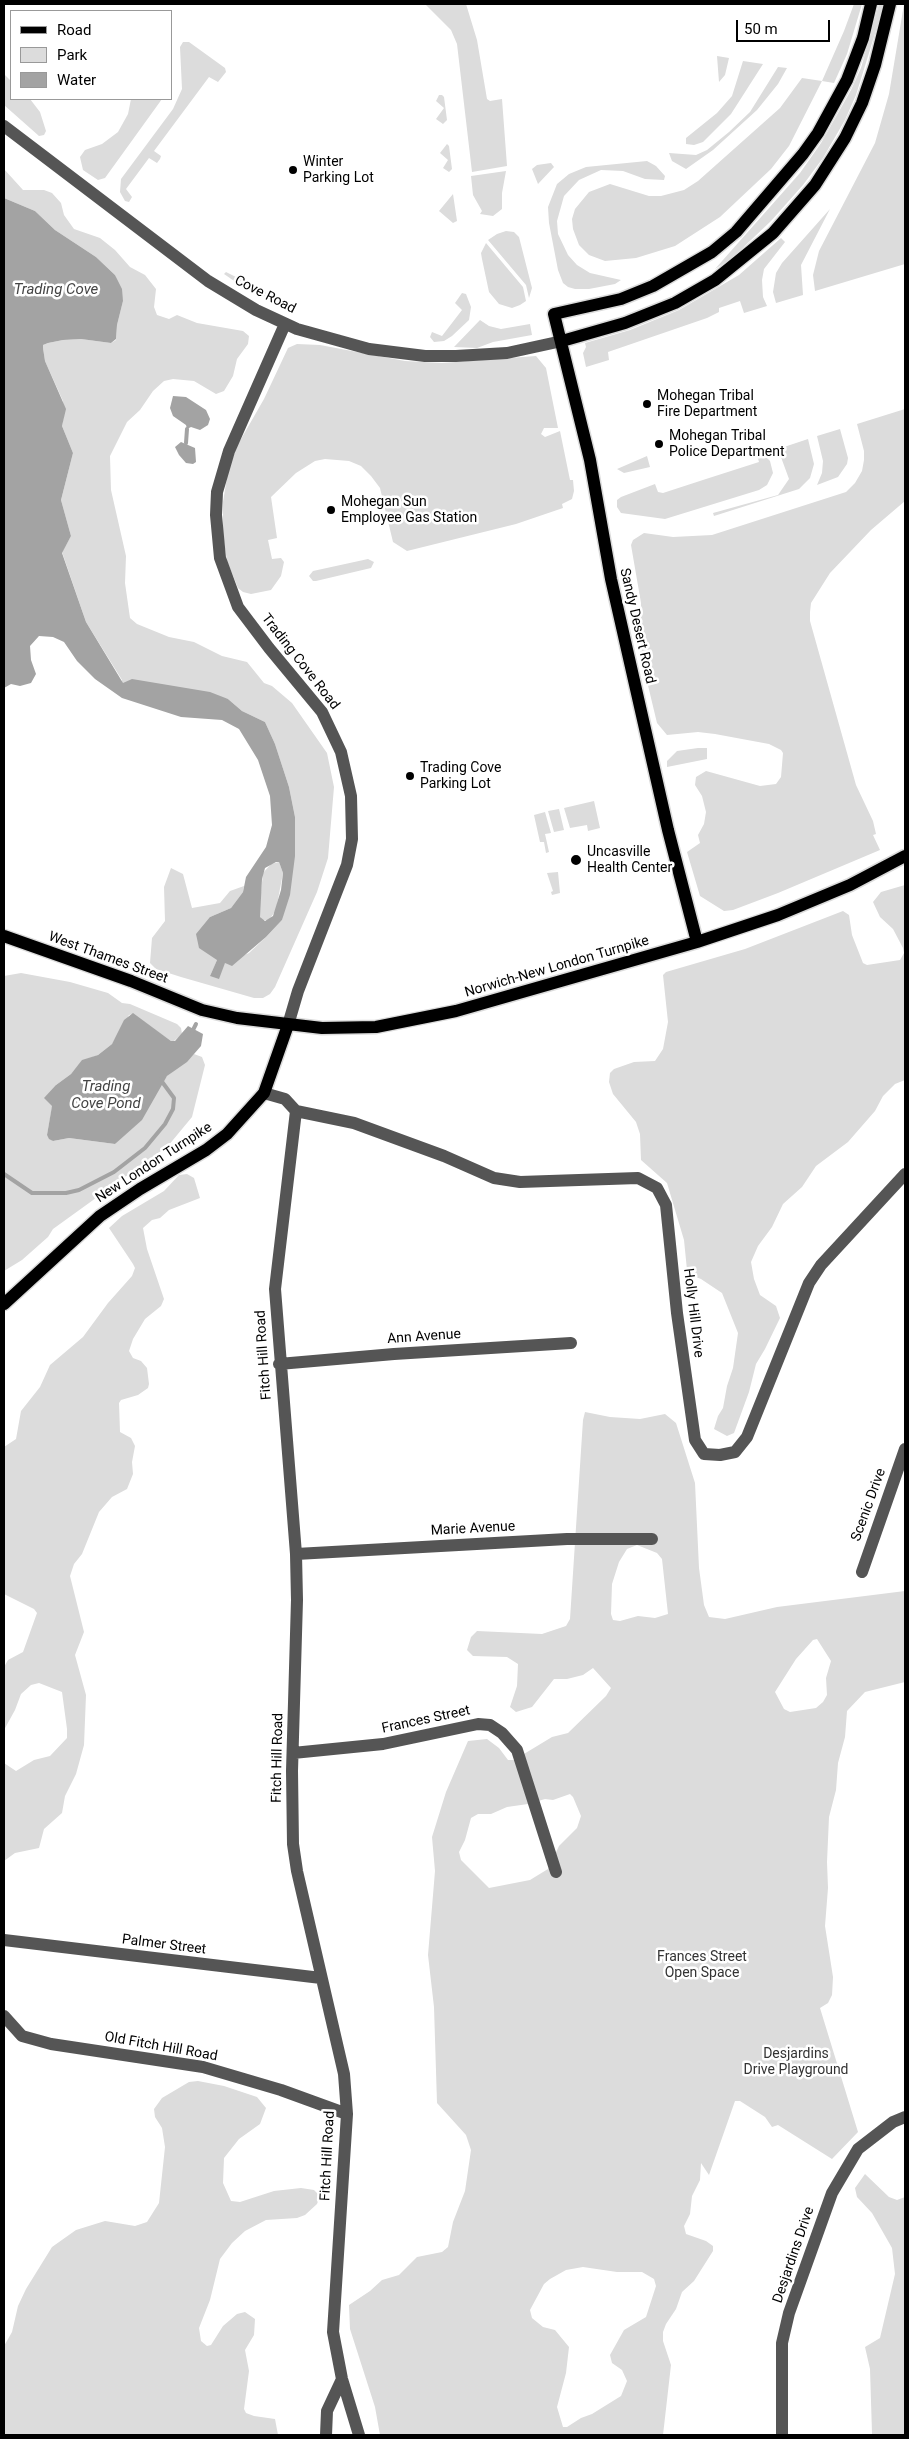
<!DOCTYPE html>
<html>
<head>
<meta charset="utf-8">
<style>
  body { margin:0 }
  #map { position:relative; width:909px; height:2439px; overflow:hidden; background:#fff; font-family:Roboto,sans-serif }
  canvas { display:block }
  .frame { position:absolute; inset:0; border:5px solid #000; pointer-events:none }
  .legend { position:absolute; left:10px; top:10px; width:162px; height:90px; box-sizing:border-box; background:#fff; border:1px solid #999; margin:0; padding:6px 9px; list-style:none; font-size:15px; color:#000 }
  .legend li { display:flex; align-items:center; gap:10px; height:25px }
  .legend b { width:25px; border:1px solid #999 }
  .scale { position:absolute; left:736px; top:20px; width:94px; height:22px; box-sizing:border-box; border:2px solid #000; border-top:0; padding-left:6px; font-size:15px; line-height:18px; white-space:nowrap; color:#000; -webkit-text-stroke:4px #fff; paint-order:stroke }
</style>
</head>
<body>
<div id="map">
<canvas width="909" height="2439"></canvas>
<div class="frame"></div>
<ul class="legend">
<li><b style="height:6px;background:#000"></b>Road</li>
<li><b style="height:14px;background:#dcdcdc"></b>Park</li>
<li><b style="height:14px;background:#a3a3a3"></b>Water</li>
</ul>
<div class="scale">50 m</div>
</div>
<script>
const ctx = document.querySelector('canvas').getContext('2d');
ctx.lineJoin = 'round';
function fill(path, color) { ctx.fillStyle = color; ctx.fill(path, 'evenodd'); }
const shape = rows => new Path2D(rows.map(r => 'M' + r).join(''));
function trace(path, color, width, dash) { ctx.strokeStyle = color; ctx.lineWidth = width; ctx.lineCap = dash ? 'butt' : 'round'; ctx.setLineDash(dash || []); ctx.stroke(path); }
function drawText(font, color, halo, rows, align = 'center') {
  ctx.font = font + ' Roboto,sans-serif'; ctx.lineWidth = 5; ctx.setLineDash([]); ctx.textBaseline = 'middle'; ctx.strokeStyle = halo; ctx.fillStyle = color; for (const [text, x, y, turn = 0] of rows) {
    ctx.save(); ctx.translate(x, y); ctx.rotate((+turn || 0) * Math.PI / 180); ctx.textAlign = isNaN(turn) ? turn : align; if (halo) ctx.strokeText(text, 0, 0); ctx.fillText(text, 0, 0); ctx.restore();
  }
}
const green = shape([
  [425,4,466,4,477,40,487,99,490,101,502,99,507,166,472,172,457,44,451,30],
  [854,4,862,4,847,54,834,83,822,81,789,146,771,169,720,217,675,246,636,258,605,261,589,255,579,245,573,229,572,219,575,209,589,192,610,184,649,196,661,196,684,190,698,181,780,108,802,78,822,81,844,31],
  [879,4,883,4,877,27,856,95,845,120,823,158,803,185,771,221,731,259,715,269,800,173,821,143,851,90,861,68],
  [904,4,905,264,815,291,813,275,819,251,875,143,889,94],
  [183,42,189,42,225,68,226,72,218,82,209,77,154,151,161,156,160,159,157,163,149,158,126,189,132,197,129,202,125,201,120,192,121,179,173,109,182,89,180,47],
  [717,56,729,58,725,75,719,82],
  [743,61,763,64,731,114,703,142,694,145,686,144,686,138,717,113,732,96],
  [778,67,787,68,778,84,757,110,713,150,686,169,672,161,669,153,696,155,707,150,729,132,750,112],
  [4,74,11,81,11,99,30,99,40,112,46,131,44,135,39,136,4,105],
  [439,95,442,95,444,97,447,120,443,124,436,119,444,108,436,101],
  [131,99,162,99,105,178,98,180,83,170,80,157,85,150,102,144,118,132,128,114],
  [447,144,449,146,452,169,449,172,443,168,448,160,440,153],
  [647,161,656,166,665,176,664,180,645,179,623,171,601,170,579,180,564,196,557,221,558,234,568,255,577,265,590,273,621,280,615,284,589,289,575,289,568,287,563,283,558,270,549,223,548,207,557,184,569,174,586,167],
  [551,163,554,167,538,184,532,169,537,165],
  [4,169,23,190,44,190,52,193,61,203,64,215,74,229,100,238,115,250,130,267,145,275,156,289,154,307,157,315,169,319,177,315,197,323,243,331,249,336,248,344,237,359,233,376,224,391,216,394,194,381,173,379,164,381,153,391,140,410,127,422,110,456,111,490,126,556,125,583,130,618,137,624,169,637,194,642,222,656,247,662,264,683,272,686,292,703,327,753,334,787,328,858,317,892,275,987,270,994,263,998,254,998,181,977,156,969,150,963,152,938,165,921,164,887,171,868,183,874,192,908,220,903,230,891,244,886,243,892,231,908,210,917,217,960,210,976,225,963,249,953,266,937,282,920,295,817,289,787,275,744,265,722,242,711,228,699,121,684,122,680,86,622,62,552,71,536,61,500,73,453,62,426,64,415,63,401,45,361,43,348,43,345,48,343,63,340,81,339,111,343,116,340,117,325,123,301,115,275,96,257,55,230,35,211,4,198],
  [506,171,502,193,502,209,493,216,480,214,482,211,473,195,471,176],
  [453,194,457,221,453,223,439,211],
  [830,209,801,265,803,295,776,303,773,292,776,273,782,263],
  [506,231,514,232,519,237,532,288,529,298,526,285,488,240,497,234],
  [781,238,785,242,764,269,762,280,763,297,767,306,744,313,740,301,719,308,719,312,707,318,608,352,609,360,586,367,583,353,586,347,585,343,630,330,679,310,739,275],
  [486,243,523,287,526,301,520,305,512,308,499,304,489,292,482,259,481,253],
  [226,272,296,307,296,311,291,310,240,285,224,274],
  [462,293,466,294,471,307,469,320,452,336,444,341,434,342,430,337,432,332,442,336,462,310,455,303],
  [480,320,489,326,501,329,530,324,532,335,493,342,477,348,454,347],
  [297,344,320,345,405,361,442,363,536,356,546,368,558,428,544,428,541,434,545,437,560,431,570,480,573,480,574,491,572,499,562,504,563,508,516,524,407,551,393,542,380,488,371,476,361,466,349,461,325,459,315,461,296,473,271,497,277,538,268,540,272,559,281,558,284,562,281,576,271,590,251,594,243,592,238,588,227,561,223,535,223,502,228,471,237,446,264,399,288,348],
  [905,409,905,501,871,530,830,573,811,603,810,612,810,621,856,785,873,821,876,834,873,835,880,850,778,893,733,910,724,911,700,896,687,852,700,843,698,835,704,824,706,812,702,796,695,785,696,777,706,771,760,786,776,784,781,777,783,753,781,750,769,744,715,734,698,732,667,735,657,723,640,652,641,603,631,545,633,540,644,533,673,537,712,535,846,492,855,483,862,471,864,460,864,451,857,424],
  [840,429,848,458,847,464,838,477,817,485,822,473,823,461,817,436],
  [808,439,814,464,810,478,799,489,714,516,713,513,778,495,789,479,778,449],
  [762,453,770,461,773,473,767,485,759,490,665,519,621,513,617,507,617,500,621,497,655,484,658,492,663,493,706,479,759,462,757,455],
  [647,456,650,467,624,473,617,469],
  [368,559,374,562,371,568,316,581,313,581,309,576,313,571],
  [698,748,707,748,707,759,667,767,667,761,677,751],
  [594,801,600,828,588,831,587,825,570,828,564,808],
  [559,809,564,830,554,832,548,811],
  [545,812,551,833,545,834,549,852,546,853,544,842,540,842,534,815],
  [279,862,283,873,276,910,269,920,262,920,260,917,260,902,263,873,271,864],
  [558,872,560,893,552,895,551,892,553,891,547,873],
  [905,885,905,1080,895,1084,883,1096,875,1111,848,1142,816,1166,802,1187,783,1204,772,1227,758,1246,751,1262,754,1279,760,1295,776,1306,780,1318,765,1349,756,1364,749,1392,734,1433,727,1436,714,1429,718,1416,723,1408,727,1386,733,1368,738,1333,722,1293,701,1279,693,1276,687,1270,684,1240,667,1183,641,1160,640,1134,636,1122,613,1094,609,1082,610,1073,614,1069,634,1062,655,1061,663,1049,668,1022,663,975,666,972,745,949,843,911,849,915,852,935,863,963,867,965,900,960,904,953,903,948,893,929,880,917,873,902,881,892],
  [21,973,70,982,108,993,122,1003,130,1004,177,1024,181,1028,182,1034,174,1041,171,1041,133,1014,129,1015,112,1044,98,1055,82,1061,71,1074,56,1085,47,1135,53,1141,69,1138,115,1144,167,1076,194,1054,202,1057,205,1065,192,1117,168,1146,53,1229,48,1237,22,1260,4,1271,4,976],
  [187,1174,194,1178,200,1198,169,1210,160,1218,152,1220,143,1228,147,1249,164,1299,161,1306,145,1319,133,1339,129,1351,133,1358,141,1361,147,1368,149,1384,148,1388,138,1395,121,1400,119,1403,120,1432,131,1438,135,1446,132,1462,133,1474,127,1489,112,1497,99,1512,82,1554,74,1564,70,1576,84,1632,75,1655,86,1695,84,1745,76,1774,65,1796,62,1813,44,1829,39,1848,15,1853,4,1861,4,1763,16,1771,34,1760,50,1756,67,1738,67,1729,62,1692,39,1683,31,1685,21,1694,15,1710,4,1730,4,1667,8,1660,23,1652,37,1613,34,1609,4,1594,4,1447,16,1439,21,1411,40,1387,50,1365,83,1337,108,1303,132,1276,135,1268,133,1264,109,1228,122,1216,164,1191,179,1175],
  [585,1412,610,1417,640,1419,665,1414,676,1423,695,1483,699,1568,704,1605,709,1617,725,1619,777,1607,905,1591,905,1682,865,1692,847,1711,845,1737,838,1763,836,1790,829,1817,827,1862,828,1888,825,1926,833,1977,832,1995,828,2003,820,2008,858,2132,832,2159,778,2125,772,2127,765,2117,740,2101,735,2101,709,2175,701,2163,700,2180,692,2196,690,2214,684,2226,686,2234,706,2241,713,2246,713,2251,694,2281,682,2292,676,2309,666,2324,663,2332,663,2341,671,2365,663,2435,380,2435,375,2407,350,2329,349,2305,370,2291,382,2280,399,2275,417,2257,442,2252,448,2247,453,2222,465,2191,471,2150,466,2135,437,2103,434,2007,428,1955,435,1871,432,1837,446,1792,468,1741,487,1739,499,1748,508,1760,514,1760,552,1737,568,1733,606,1696,611,1688,593,1668,583,1675,567,1679,554,1679,532,1707,516,1712,510,1707,517,1686,518,1664,507,1657,473,1656,467,1650,471,1637,477,1631,542,1634,566,1626,570,1619,583,1420],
  [637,1545,657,1553,662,1559,668,1614,655,1618,638,1616,620,1621,613,1620,611,1614,612,1584,619,1562,627,1549],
  [817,1639,831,1661,826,1678,827,1695,823,1702,816,1708,790,1712,784,1709,775,1692,796,1659,813,1640],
  [570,1794,573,1797,581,1816,577,1828,559,1846,548,1869,530,1880,489,1888,461,1860,459,1852,465,1840,471,1818,478,1814,491,1814,507,1807,528,1804,545,1799,553,1800],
  [583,2267,617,2272,642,2272,654,2279,656,2286,646,2317,624,2330,610,2355,612,2363,622,2370,627,2381,621,2396,592,2414,581,2418,567,2427,563,2427,557,2407,566,2373,569,2347,555,2330,543,2327,532,2318,530,2310,544,2284,550,2279,566,2270],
  [198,2081,224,2086,257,2097,266,2108,260,2124,239,2139,224,2158,223,2183,231,2201,240,2202,274,2191,301,2188,314,2190,320,2196,317,2204,305,2215,297,2218,266,2220,245,2231,232,2243,220,2259,210,2300,199,2328,201,2341,207,2346,211,2345,223,2326,237,2314,245,2312,255,2319,254,2335,245,2350,249,2371,244,2409,246,2413,254,2416,275,2419,278,2435,4,2435,4,2346,12,2332,18,2306,26,2289,52,2247,76,2230,105,2221,135,2226,147,2222,159,2203,165,2147,162,2128,155,2117,154,2109,162,2098,189,2082],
  [865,2174,889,2197,897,2200,905,2197,905,2435,872,2435,872,2433,870,2369,865,2347,880,2338,895,2274,892,2248,872,2213,857,2197,855,2188]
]);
const water = shape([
  [4,198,35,211,55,230,96,257,115,275,122,289,123,301,117,325,116,339,111,343,81,339,63,340,48,343,43,345,43,348,45,361,66,409,62,426,73,453,61,500,71,536,62,553,86,622,123,683,132,679,210,692,228,699,242,711,265,722,275,744,289,787,295,817,295,856,290,895,282,920,266,937,232,966,225,963,219,979,210,976,217,960,199,948,196,934,210,917,231,908,243,892,246,877,266,847,272,825,270,796,258,760,239,729,222,720,181,717,122,698,95,679,77,661,64,642,53,637,39,636,30,646,31,660,36,674,31,683,20,686,11,684,4,688],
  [276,862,279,862,283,873,281,890,273,916,265,921,260,917,262,879,265,868],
  [173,396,186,397,206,410,210,419,208,425,200,430,191,427,187,429,186,425,173,416,170,408],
  [181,442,195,448,196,462,193,464,186,463,179,455,175,447],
  [133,1013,171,1041,175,1041,188,1026,203,1034,201,1046,187,1062,167,1076,142,1120,115,1144,69,1138,53,1141,49,1139,47,1135,52,1106,44,1098,56,1085,71,1074,82,1060,98,1055,112,1044,124,1020]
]);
const stream = shape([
  [186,443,187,429],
  [192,1032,196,1024],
  [4,1174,32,1193,66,1193,79,1190,114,1172,145,1148,165,1124,173,1109,174,1098,160,1079]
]);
const minor = shape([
  [4,126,208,281,256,310,297,329,369,349,425,356,456,356,507,353,562,341],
  [285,324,229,451,217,492,216,515,220,558,238,607,269,648,322,712,341,752,351,796,352,839,347,865,298,991,288,1025],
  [264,1093,285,1099,296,1111,275,1289,296,1554,297,1600,292,1771,293,1844,297,1871,344,2074,347,2114,333,2332,342,2379,359,2435],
  [296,1111,354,1123,444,1156,494,1178,520,1182,638,1178,657,1188,666,1205,677,1313,695,1440,704,1454,720,1455,735,1452,747,1437,809,1283,821,1265,905,1174],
  [279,1364,394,1354,571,1343],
  [296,1554,567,1539,652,1539],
  [862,1572,905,1449],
  [293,1753,383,1744,478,1724,490,1725,502,1733,517,1750,556,1872],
  [4,1940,321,1978],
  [4,2016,22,2036,51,2044,203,2067,281,2090,347,2114],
  [326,2435,327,2411,342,2379],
  [782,2435,782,2343,789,2313,832,2193,858,2149,893,2122,905,2117]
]);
const major = shape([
  [562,341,625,323,675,303,715,280,773,233,815,185,845,138,862,103,875,65,890,4],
  [4,936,131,981,202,1010,237,1018,322,1028,376,1027,456,1011,697,942,778,915,850,885,905,856],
  [697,942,668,830,611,579,590,460,554,314,621,299,653,286,712,252,736,232,803,154,818,133,847,80,863,38,871,4],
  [4,1304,100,1216,140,1189,206,1150,227,1134,264,1093,288,1025]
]);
const markers = [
  [293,170,5,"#000"],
  [647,404,5,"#000"],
  [659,444,5,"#000"],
  [331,510,5,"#000"],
  [410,776,5,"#000"],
  [576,860,6,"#000"]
];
const poiNames = [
  ["Winter",303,162],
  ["Parking Lot",303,178],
  ["Mohegan Tribal",657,396],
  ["Fire Department",657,412],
  ["Mohegan Tribal",669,436],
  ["Police Department",669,452],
  ["Mohegan Sun",341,502],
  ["Employee Gas Station",341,518],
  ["Trading Cove",420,768],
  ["Parking Lot",420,784],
  ["Uncasville",587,852],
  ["Health Center",587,868]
];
const streetNames = [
  ["Cove Road",265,295,27],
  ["Sandy Desert Road",637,626,77],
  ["Trading Cove Road",300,662,52],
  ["West Thames Street",108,958,20],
  ["Norwich-New London Turnpike",557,967,-16],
  ["New London Turnpike",154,1163,-33],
  ["Holly Hill Drive",693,1313,83],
  ["Ann Avenue",424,1337,-4],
  ["Fitch Hill Road",264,1355,-94],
  ["Scenic Drive",869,1505,-70],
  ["Marie Avenue",473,1529,-3],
  ["Frances Street",426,1720,-12],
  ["Fitch Hill Road",278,1758,-89],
  ["Palmer Street",164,1945,7],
  ["Old Fitch Hill Road",161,2047,10],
  ["Fitch Hill Road",328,2156,-87],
  ["Desjardins Drive",794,2255,-71]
];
const parkNames = [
  ["Frances Street",702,1957],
  ["Open Space",702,1973],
  ["Desjardins",796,2054],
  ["Drive Playground",796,2070]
];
const waterNames = [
  ["Trading Cove",56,290],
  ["Trading",106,1087],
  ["Cove Pond",106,1104]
];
fill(green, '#dcdcdc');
fill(water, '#a3a3a3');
trace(stream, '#a3a3a3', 4);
trace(major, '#dbdbdb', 15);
trace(minor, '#555', 12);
trace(major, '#000', 12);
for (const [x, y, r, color] of markers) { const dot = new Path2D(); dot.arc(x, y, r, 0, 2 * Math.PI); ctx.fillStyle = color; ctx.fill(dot); trace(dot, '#fff', 2); }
drawText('14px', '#000', '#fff', poiNames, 'left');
drawText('14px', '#000', '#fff', streetNames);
drawText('14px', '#333', '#fff', parkNames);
drawText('italic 15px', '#444', '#fff', waterNames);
</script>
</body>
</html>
